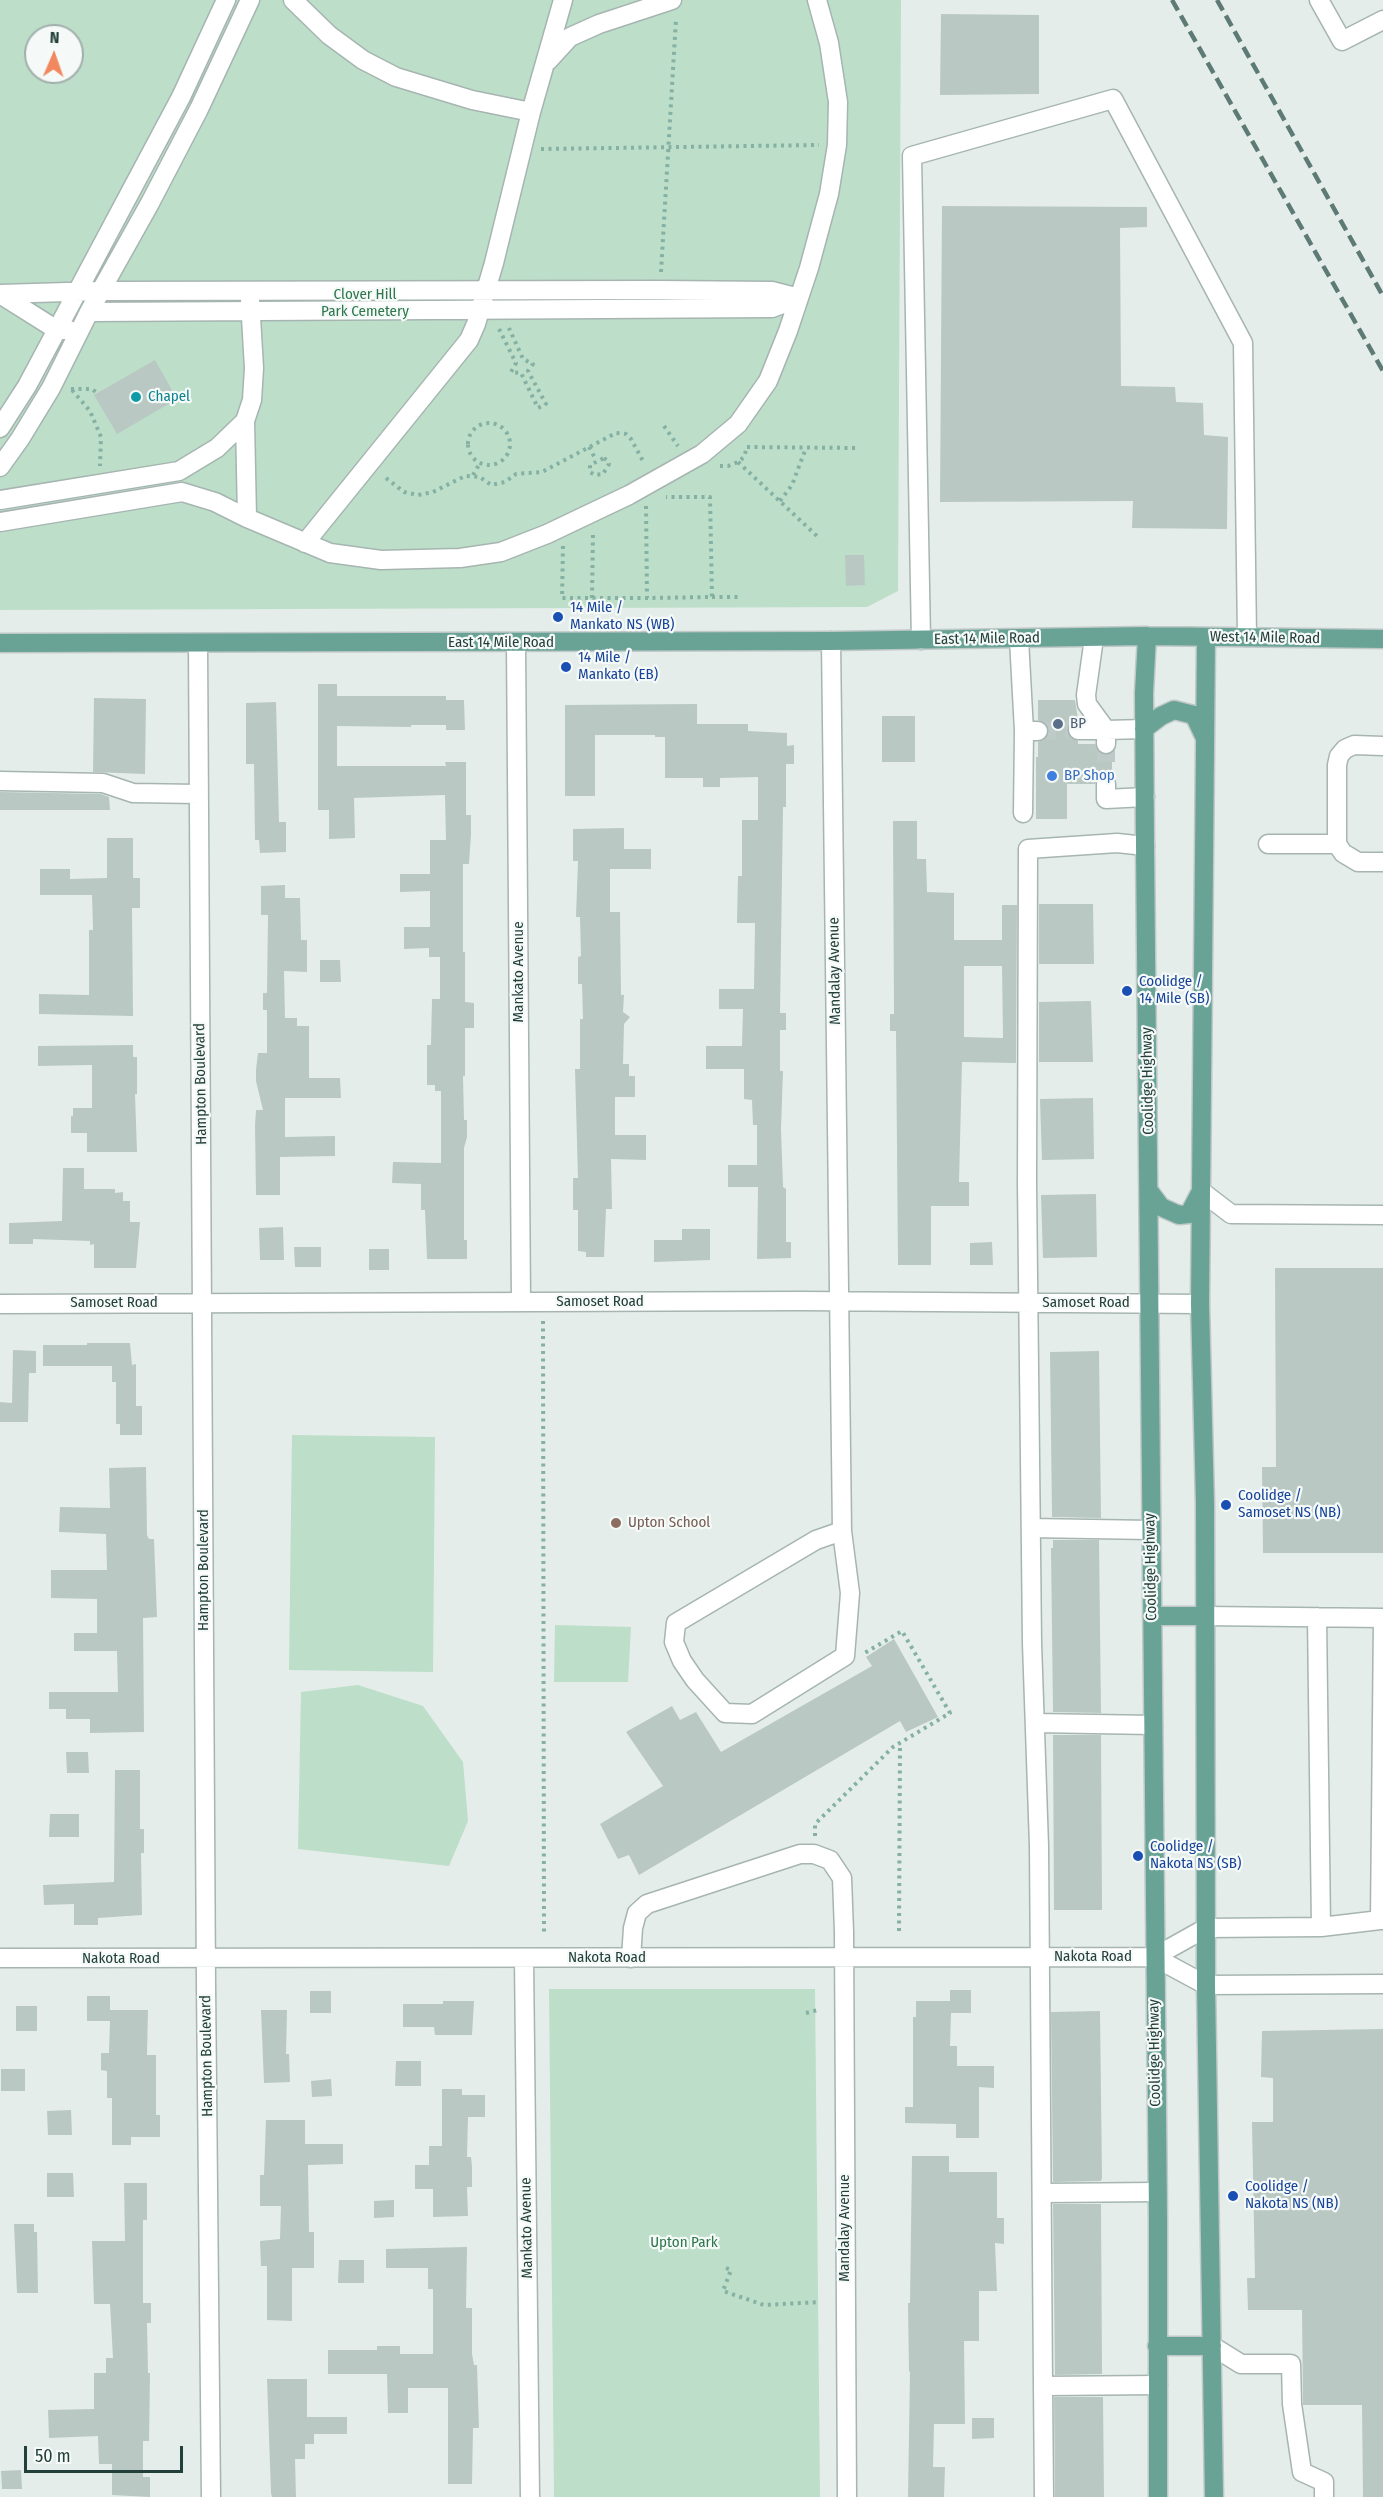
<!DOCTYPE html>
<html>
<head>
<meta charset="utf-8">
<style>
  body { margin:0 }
  #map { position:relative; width:1383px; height:2497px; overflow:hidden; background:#e4edea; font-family:"Fira Sans Condensed",sans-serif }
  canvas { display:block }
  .north { position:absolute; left:24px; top:24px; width:60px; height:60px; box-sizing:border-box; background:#f5faf8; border:2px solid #a1afac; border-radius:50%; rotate:2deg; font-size:16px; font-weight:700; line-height:24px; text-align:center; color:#233f39 }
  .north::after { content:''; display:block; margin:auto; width:21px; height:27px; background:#f1885f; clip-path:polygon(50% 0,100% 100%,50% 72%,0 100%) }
  .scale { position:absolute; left:24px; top:2446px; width:159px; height:27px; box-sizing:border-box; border:3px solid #233f39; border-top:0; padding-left:8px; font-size:18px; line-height:21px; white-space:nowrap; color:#233f39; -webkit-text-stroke:4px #f5faf8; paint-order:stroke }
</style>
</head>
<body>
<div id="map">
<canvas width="1383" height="2497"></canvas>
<div class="north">N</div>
<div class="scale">50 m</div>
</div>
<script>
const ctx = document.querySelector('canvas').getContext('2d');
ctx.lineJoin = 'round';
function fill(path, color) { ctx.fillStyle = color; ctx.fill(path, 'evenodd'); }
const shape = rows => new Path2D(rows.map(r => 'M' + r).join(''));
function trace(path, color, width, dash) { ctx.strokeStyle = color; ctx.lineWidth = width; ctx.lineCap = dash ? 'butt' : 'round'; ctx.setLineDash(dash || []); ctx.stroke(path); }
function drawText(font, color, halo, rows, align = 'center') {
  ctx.font = font + ' "Fira Sans Condensed",sans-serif'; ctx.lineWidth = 4.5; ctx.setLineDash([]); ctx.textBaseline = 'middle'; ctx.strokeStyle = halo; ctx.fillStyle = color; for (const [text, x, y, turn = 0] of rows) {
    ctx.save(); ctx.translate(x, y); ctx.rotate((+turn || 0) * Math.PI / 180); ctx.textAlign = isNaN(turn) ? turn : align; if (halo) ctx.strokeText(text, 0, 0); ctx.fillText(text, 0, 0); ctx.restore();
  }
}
const green = shape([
  [0,0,901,0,898,591,867,607,0,610],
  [36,36,72,36,72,72,36,72],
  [292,1435,435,1437,433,1672,289,1670],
  [555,1625,631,1627,628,1682,554,1682],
  [358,1685,423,1706,463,1762,468,1821,449,1866,298,1849,301,1692],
  [549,1989,815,1989,820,2497,554,2497]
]);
const building = shape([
  [941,14,1039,15,1039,94,940,95],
  [942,206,1147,207,1147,227,1120,228,1121,386,1175,387,1176,402,1203,403,1204,435,1228,437,1227,529,1132,528,1133,501,940,502],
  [155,360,177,399,117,434,94,395],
  [845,555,864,555,865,585,846,586],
  [318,684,337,684,337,696,446,696,446,700,464,700,465,730,446,730,446,725,411,725,411,727,337,726,337,766,446,766,445,762,466,762,466,815,471,815,471,834,469,864,463,864,463,952,465,952,465,1002,474,1003,474,1028,465,1028,465,1076,463,1076,464,1120,467,1120,467,1137,464,1148,464,1240,467,1240,467,1259,427,1259,425,1210,421,1210,421,1184,392,1183,393,1162,441,1163,441,1091,435,1091,435,1085,427,1085,427,1045,431,1045,432,999,440,999,440,957,429,957,429,948,404,949,404,927,430,927,430,891,400,892,400,874,430,874,430,840,446,840,445,795,354,798,355,838,329,839,329,810,318,810],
  [94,698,146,699,145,774,93,772],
  [1038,700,1075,700,1078,719,1068,725,1069,736,1078,741,1078,744,1095,744,1101,754,1112,754,1112,774,1100,775,1095,784,1067,784,1067,819,1036,819,1036,757,1038,757,1038,742,1044,740,1049,732,1047,725,1038,720],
  [276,702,279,822,286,822,286,852,260,853,259,840,255,840,254,764,246,764,246,703],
  [697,704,697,724,748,724,748,731,787,733,787,746,794,745,794,764,786,764,786,807,783,807,780,1013,786,1013,786,1030,780,1030,780,1071,783,1071,781,1129,783,1187,786,1189,786,1242,791,1242,791,1258,757,1259,758,1187,728,1187,728,1165,757,1165,757,1125,753,1125,752,1100,744,1099,744,1069,706,1069,706,1046,742,1046,743,1009,719,1009,719,989,754,989,755,923,737,923,738,876,742,876,742,820,758,820,758,777,720,778,720,787,703,787,703,778,665,778,665,737,655,737,655,735,595,735,595,796,565,796,565,705],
  [882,716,915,716,915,762,882,762],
  [0,792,101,794,109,797,110,810,0,810],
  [893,821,917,821,917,859,926,859,927,892,954,893,954,940,1002,940,1002,905,1017,905,1016,1063,962,1062,959,1182,969,1182,969,1206,931,1206,931,1265,898,1265,896,1031,890,1031,890,1014,894,1014],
  [964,966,1002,966,1003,1038,964,1037],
  [624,828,624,849,651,849,651,869,610,869,610,912,620,912,621,995,624,995,623,1012,630,1017,624,1024,623,1064,629,1064,629,1076,635,1076,635,1097,615,1097,615,1135,646,1135,646,1160,611,1159,612,1209,606,1209,604,1257,586,1257,586,1252,578,1251,578,1210,573,1210,573,1178,578,1178,575,1069,580,1069,580,1019,583,1019,582,984,578,984,578,957,581,956,580,917,576,917,578,861,573,861,573,829],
  [107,838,133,838,133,878,140,878,140,908,132,908,133,1016,39,1014,39,994,89,995,89,930,93,930,92,895,40,895,40,869,70,869,70,879,107,878],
  [285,885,285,898,300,898,301,940,307,940,307,972,284,971,285,1018,297,1018,297,1026,309,1026,309,1078,340,1078,341,1098,285,1098,285,1137,335,1136,335,1156,280,1157,280,1195,256,1195,255,1125,256,1110,263,1110,256,1081,256,1070,258,1053,267,1053,267,1010,263,1010,263,993,267,993,268,915,261,915,261,886],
  [1039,904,1093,904,1094,964,1039,964],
  [320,960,340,960,341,982,320,982],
  [1091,1001,1093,1062,1039,1062,1039,1002],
  [133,1045,133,1057,137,1057,137,1094,135,1094,137,1152,87,1152,87,1133,71,1133,71,1116,73,1116,73,1108,92,1108,92,1065,38,1066,38,1046],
  [1093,1098,1094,1159,1042,1160,1040,1099],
  [63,1168,84,1168,84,1189,115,1189,115,1193,123,1192,123,1201,130,1201,130,1222,140,1222,136,1268,94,1268,94,1244,90,1245,90,1241,33,1239,33,1244,9,1244,9,1223,62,1221],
  [1096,1194,1097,1257,1043,1258,1041,1195],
  [283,1227,284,1260,260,1260,259,1228],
  [682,1229,710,1229,710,1260,654,1262,654,1240,682,1240],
  [992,1242,993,1265,970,1265,970,1243],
  [294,1247,321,1247,321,1267,295,1267],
  [369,1249,389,1249,389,1270,369,1270],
  [1275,1268,1383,1268,1383,1553,1263,1553,1262,1467,1276,1467],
  [87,1343,130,1343,132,1365,136,1364,136,1406,142,1406,142,1435,120,1435,120,1424,116,1424,116,1382,112,1382,112,1366,43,1366,43,1345,87,1345],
  [13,1350,36,1351,36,1373,29,1373,28,1422,0,1422,0,1402,12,1403],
  [1099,1351,1101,1518,1052,1517,1050,1352],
  [146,1467,147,1535,149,1539,154,1539,157,1617,143,1618,144,1732,90,1733,90,1719,66,1719,66,1709,49,1709,49,1692,118,1692,117,1651,74,1651,74,1633,97,1633,97,1599,51,1598,51,1570,107,1570,106,1534,59,1532,60,1507,110,1508,109,1468],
  [1053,1540,1099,1540,1101,1713,1053,1712,1051,1548,1053,1548],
  [894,1639,938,1717,906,1732,900,1721,639,1875,629,1855,618,1859,600,1824,663,1786,626,1732,672,1706,680,1720,696,1712,721,1752,872,1666,866,1657],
  [1053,1735,1101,1735,1102,1910,1054,1910],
  [66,1752,88,1752,89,1773,67,1773],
  [115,1770,140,1770,140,1829,144,1829,144,1853,141,1853,142,1915,98,1918,98,1925,74,1925,74,1904,44,1905,43,1885,114,1882],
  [50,1814,79,1814,79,1837,49,1837],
  [950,1990,971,1990,971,2013,951,2013,950,2046,957,2046,957,2066,994,2066,994,2088,979,2087,979,2138,956,2138,956,2124,905,2123,905,2107,913,2107,913,2017,916,2017,916,2001,950,2001],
  [310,1991,331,1991,331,2013,310,2013],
  [87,1996,110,1996,110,2010,148,2010,147,2055,156,2055,156,2115,160,2115,160,2137,131,2137,131,2145,112,2145,112,2098,107,2098,107,2071,101,2070,101,2053,109,2053,110,2021,87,2021],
  [443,2001,474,2001,472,2035,435,2035,434,2027,403,2027,403,2004,443,2004],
  [16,2006,37,2006,37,2031,16,2031],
  [261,2010,287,2010,286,2054,289,2054,290,2082,264,2083],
  [1100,2011,1102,2178,1101,2181,1053,2182,1051,2012],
  [1383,2029,1383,2497,1363,2497,1362,2405,1303,2405,1302,2310,1248,2310,1247,2278,1255,2278,1252,2122,1273,2122,1273,2078,1261,2077,1262,2031],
  [396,2061,421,2061,421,2086,395,2086],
  [1,2069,25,2069,25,2091,1,2091],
  [331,2079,332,2096,312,2097,311,2081],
  [442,2089,462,2089,462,2095,485,2095,485,2117,468,2117,467,2157,471,2157,472,2167,472,2187,467,2187,468,2216,433,2217,433,2189,415,2189,415,2165,429,2165,429,2146,442,2146],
  [71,2110,72,2135,48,2135,47,2111],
  [266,2120,305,2120,305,2144,343,2144,343,2164,308,2165,309,2232,314,2232,314,2268,292,2268,292,2321,267,2320,267,2266,261,2266,260,2241,280,2239,281,2206,260,2206,260,2175,264,2175],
  [912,2156,949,2156,949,2172,997,2172,997,2218,1004,2218,1004,2244,995,2243,997,2291,979,2291,979,2341,964,2341,965,2424,934,2424,933,2467,945,2467,944,2497,908,2497,910,2371,909,2372,908,2303,910,2303],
  [47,2173,73,2173,74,2197,47,2197],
  [124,2183,147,2183,147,2220,143,2220,143,2303,151,2303,151,2323,147,2323,148,2373,150,2373,149,2441,143,2441,143,2477,150,2477,150,2497,112,2495,112,2464,99,2464,98,2436,49,2438,48,2410,94,2409,94,2373,106,2373,106,2358,113,2358,110,2304,94,2304,92,2241,125,2241],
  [394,2200,394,2217,374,2218,374,2201],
  [1053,2204,1101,2204,1102,2374,1055,2375],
  [14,2224,34,2224,34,2232,37,2232,38,2293,17,2293],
  [467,2247,466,2308,472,2308,472,2354,474,2365,477,2365,479,2428,473,2428,472,2484,448,2484,448,2388,408,2388,408,2413,388,2413,387,2374,328,2374,328,2350,377,2350,377,2346,400,2346,400,2354,433,2354,433,2289,428,2289,428,2268,386,2268,386,2249],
  [339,2260,364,2260,364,2283,338,2283],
  [267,2379,307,2379,307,2417,347,2417,347,2434,314,2434,314,2444,305,2444,305,2459,295,2459,296,2497,272,2497,271,2493],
  [1054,2397,1103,2397,1104,2497,1055,2497],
  [972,2418,994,2418,994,2438,972,2439],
  [21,2470,22,2489,2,2489,1,2471]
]);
const minorTunnel = shape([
  [1038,731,1078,730],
  [1106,744,1106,784]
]);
const path = shape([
  [541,149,819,145],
  [661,272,676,19],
  [499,329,516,363,511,372,521,373,538,408,546,404,528,371,533,364,523,359,509,328],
  [71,389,92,389,97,393],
  [72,390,90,411,101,437,100,466],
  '468 444a21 21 0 1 1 42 0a21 21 0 1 1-42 0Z',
  [664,426,678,446],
  [589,447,596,460],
  [747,447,855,448],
  [604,458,608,461,609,464,603,474,595,475,590,472,590,465,604,458],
  [738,462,818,537],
  [720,466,728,466,738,462,744,457,747,447],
  [473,475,480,463],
  [386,478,404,492,418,495,433,492,465,476,480,477,491,485,505,482,516,474,542,472,616,433,626,434,631,439,643,461],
  [780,501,792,485,806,448],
  [646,506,647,598,712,597,710,497,666,497],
  [563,546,562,598,647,598],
  [712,597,739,597],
  [592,598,593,534],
  [543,1321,544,1933],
  [815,1836,815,1824,893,1747,950,1713,902,1631,863,1654],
  [899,1931,900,1744],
  [806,2013,818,2010],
  [726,2268,731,2270,723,2291,764,2305,820,2302]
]);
const minor = shape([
  [293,0,329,35,363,60,396,77,472,100,531,112],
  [1319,0,1342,41,1383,20],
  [548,61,570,37,599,24,672,0],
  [0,294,101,291,660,290,772,291,799,298],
  [0,294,57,330,69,330],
  [89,312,772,308,799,298],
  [0,428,27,386,181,97,226,0],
  [0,467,20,439,51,388,89,312,150,203,199,109,250,0],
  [0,500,179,471,217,448,245,421],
  [247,518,245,421,252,400,254,368,250,300],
  [0,522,182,492,215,502,247,518,330,553,381,560,460,558,501,552,547,534,629,495,702,454,738,424,768,381,788,331,809,268,829,194,837,145,838,102,829,43,817,0],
  [305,543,469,340,476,324,494,263,531,112,563,0],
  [1019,639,1024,731,1038,731],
  [921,640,912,156,1113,99,1243,343,1247,637],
  [831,641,842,1531,850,1593,845,1656,752,1714,725,1713,695,1680,682,1661,674,1642,676,1623,816,1540,842,1531],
  [516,643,521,1301],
  [198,644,206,1984,211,2497],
  [1078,730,1106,730,1087,704,1086,695,1094,638],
  [1106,744,1106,730,1144,729],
  [1383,746,1354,745,1345,749,1339,756,1337,765,1337,844,1343,853,1358,862,1383,862],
  [0,781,103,783,133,793,198,794],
  [1106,784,1106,799,1145,797],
  [1023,813,1024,731],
  [1268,844,1337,844],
  [1201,1191,1231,1214,1383,1215],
  [0,1304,801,1301,1200,1304],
  [1031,1528,1151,1530],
  [1204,1616,1383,1618,1380,1920,1383,1920],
  [1317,1617,1321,1927],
  [1035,1723,1153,1725],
  [1154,1957,1206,1985,1383,1984],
  [0,1958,1154,1957,1206,1928,1321,1927,1380,1920],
  [631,1958,633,1928,637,1913,647,1904,800,1854,814,1854,830,1860,842,1878,844,1932,847,2497],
  [524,1959,530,2497],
  [1043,2193,1157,2192],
  [1212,2346,1241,2364,1291,2364,1292,2404,1302,2472,1324,2482,1324,2497],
  [1043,2386,1039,1846,1032,1643,1027,1183,1028,849,1117,843,1145,846],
  [1044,2497,1043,2386,1158,2385]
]);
const major = shape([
  [1147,636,1144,693,1145,846,1158,2216,1158,2497],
  [1206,637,1200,1304,1205,1503,1206,1985,1214,2497],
  [0,643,831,641,1147,636,1383,639],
  [1144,729,1161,716,1174,710,1194,715,1204,736],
  [1149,1191,1161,1207,1179,1215,1189,1214,1200,1193],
  [1152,1616,1204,1616],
  [1157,2346,1212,2346]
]);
const rail = shape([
  [1172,0,1383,371],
  [1217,0,1383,296]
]);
const markers = [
  [136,397,6,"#0f9aa8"],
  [558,617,6,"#1a4fb4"],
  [566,667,6,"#1a4fb4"],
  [1058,724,6,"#5c6f8a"],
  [1052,776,6,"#3f7fe0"],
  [1127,991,6,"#1a4fb4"],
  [1226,1505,6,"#1a4fb4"],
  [616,1523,6,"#8d6e63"],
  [1138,1856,6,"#1a4fb4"],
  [1233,2196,6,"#1a4fb4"]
];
const parkNames = [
  ["Clover Hill",365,295],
  ["Park Cemetery",365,312],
  ["Upton Park",684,2243]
];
const cultureNames = [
  ["Chapel",148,397]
];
const transitNames = [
  ["14 Mile /",570,608],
  ["Mankato NS (WB)",570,625],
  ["14 Mile /",578,658],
  ["Mankato (EB)",578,675],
  ["Coolidge /",1139,982],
  ["14 Mile (SB)",1139,999],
  ["Coolidge /",1238,1496],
  ["Samoset NS (NB)",1238,1513],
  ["Coolidge /",1150,1847],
  ["Nakota NS (SB)",1150,1864],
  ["Coolidge /",1245,2187],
  ["Nakota NS (NB)",1245,2204]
];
const streetNames = [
  ["West 14 Mile Road",1265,638,1],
  ["East 14 Mile Road",987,639,-1],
  ["East 14 Mile Road",501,643],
  ["Mandalay Avenue",835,971,-91],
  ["Mankato Avenue",519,972,-90],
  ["Coolidge Highway",1148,1081,-91],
  ["Hampton Boulevard",201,1084,-91],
  ["Samoset Road",600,1302],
  ["Samoset Road",114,1303],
  ["Samoset Road",1086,1303],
  ["Coolidge Highway",1151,1567,-91],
  ["Hampton Boulevard",204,1570,-90],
  ["Nakota Road",1093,1957],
  ["Nakota Road",607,1958],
  ["Nakota Road",121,1959],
  ["Coolidge Highway",1155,2053,-91],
  ["Hampton Boulevard",207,2056,-91],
  ["Mankato Avenue",527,2228,-91],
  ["Mandalay Avenue",845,2228,-90]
];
const serviceNames = [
  ["BP",1070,724]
];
const shopNames = [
  ["BP Shop",1064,776]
];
const educationNames = [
  ["Upton School",628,1523]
];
fill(green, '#bddec8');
fill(building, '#b9c8c3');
trace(minorTunnel, '#bdcac7', 18, [18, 9]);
trace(minor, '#a6b5b1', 21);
trace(major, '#c1c9c8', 21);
trace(path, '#85b1a5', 4, [3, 4.5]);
trace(minor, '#fff', 18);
trace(major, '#69a396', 18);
trace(rail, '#5e7a74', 4.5, [12, 6]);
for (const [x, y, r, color] of markers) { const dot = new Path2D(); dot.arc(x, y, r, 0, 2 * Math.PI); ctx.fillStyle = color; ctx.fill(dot); trace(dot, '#f5faf8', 2); }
drawText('15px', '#2e764c', '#f5faf8', parkNames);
drawText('15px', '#0d838f', '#f5faf8', cultureNames, 'left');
drawText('15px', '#164399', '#f5faf8', transitNames, 'left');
drawText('15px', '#233f39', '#f5faf8', streetNames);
drawText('15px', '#4e5e75', '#f5faf8', serviceNames, 'left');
drawText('15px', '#366cbe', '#f5faf8', shopNames, 'left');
drawText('15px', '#785e54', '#f5faf8', educationNames, 'left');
</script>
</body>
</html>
